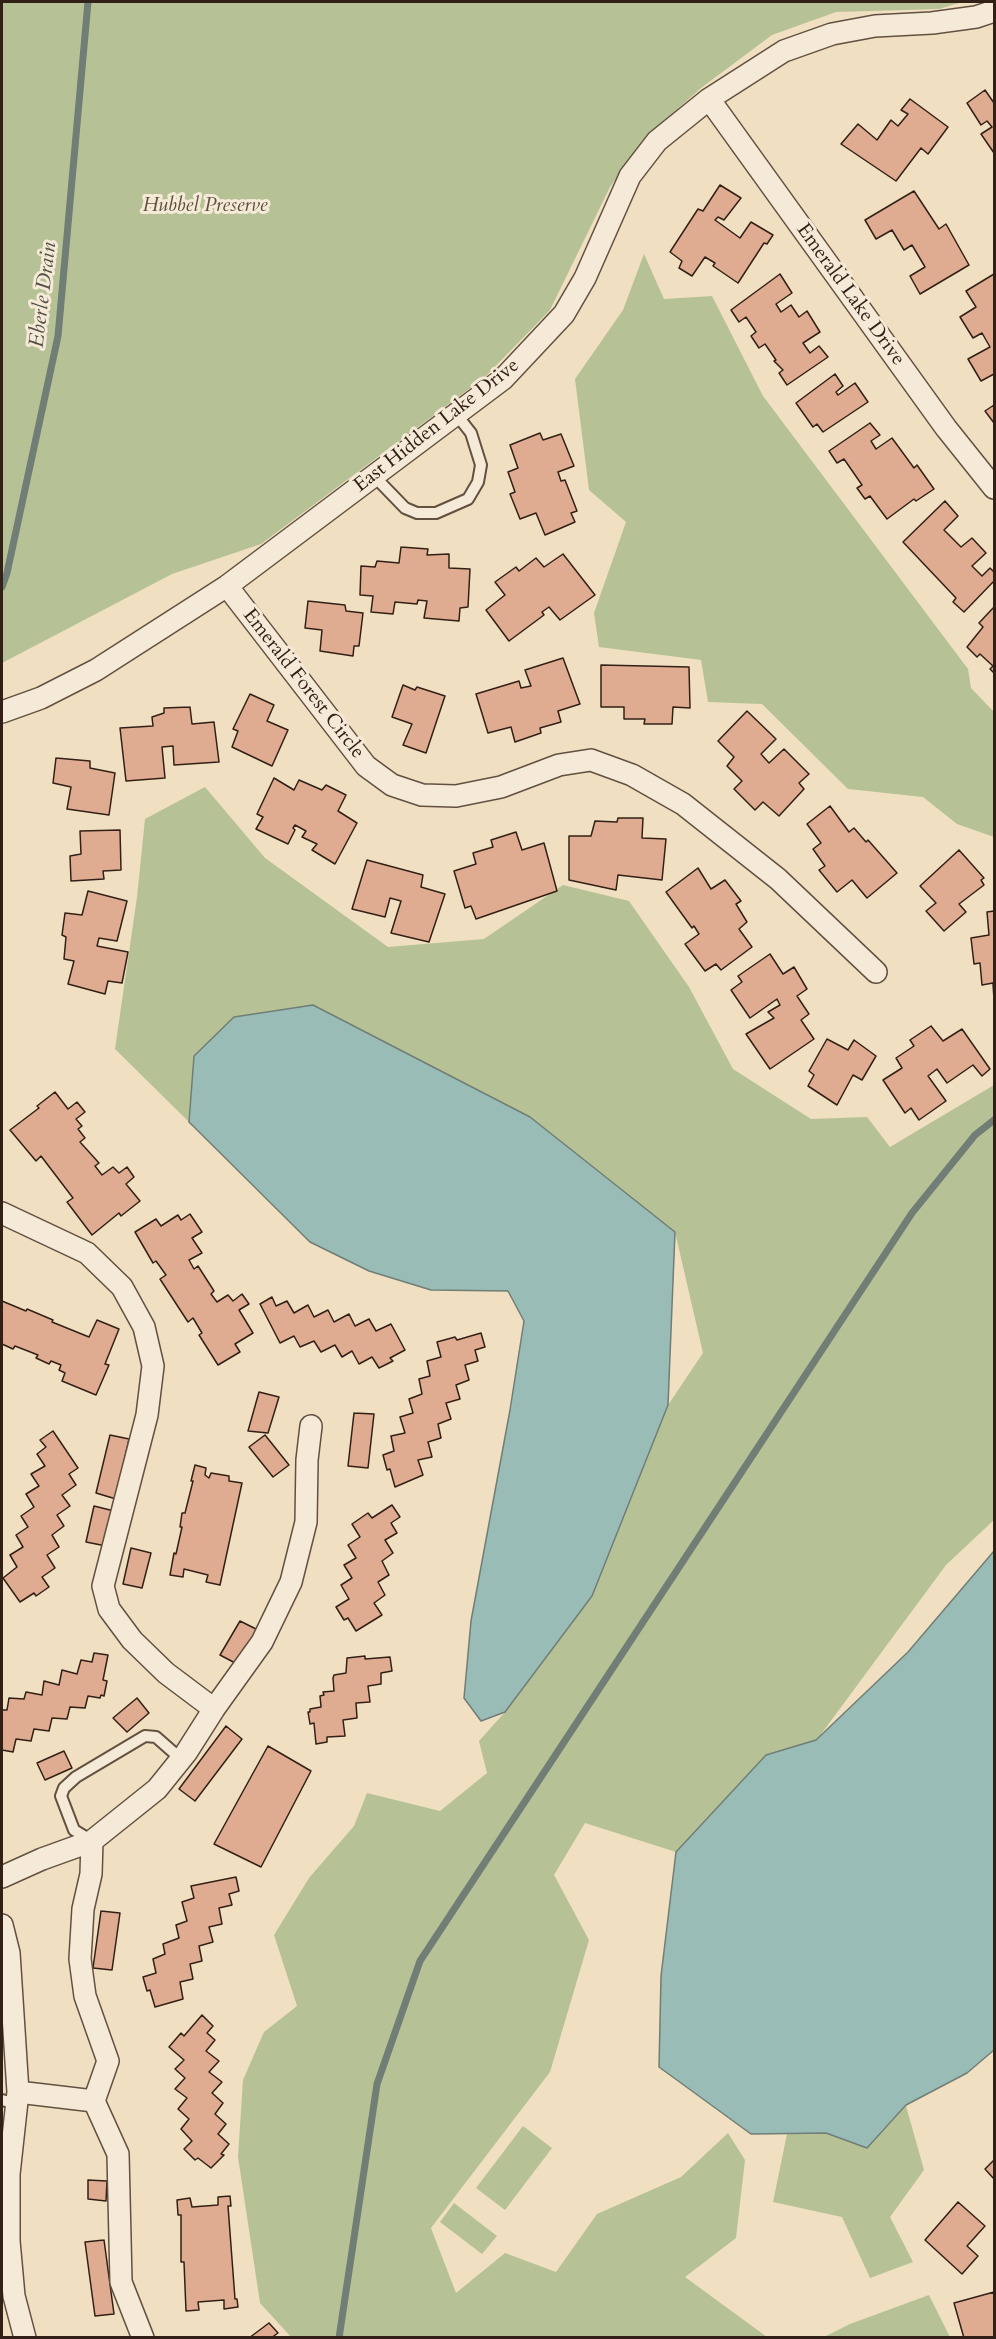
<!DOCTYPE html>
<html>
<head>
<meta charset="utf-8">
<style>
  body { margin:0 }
  #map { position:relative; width:996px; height:2339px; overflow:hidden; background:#f0dfc1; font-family:Cardo,serif }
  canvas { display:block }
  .frame { position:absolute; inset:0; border:3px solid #322016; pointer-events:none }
</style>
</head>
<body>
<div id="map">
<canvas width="996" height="2339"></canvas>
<div class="frame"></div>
</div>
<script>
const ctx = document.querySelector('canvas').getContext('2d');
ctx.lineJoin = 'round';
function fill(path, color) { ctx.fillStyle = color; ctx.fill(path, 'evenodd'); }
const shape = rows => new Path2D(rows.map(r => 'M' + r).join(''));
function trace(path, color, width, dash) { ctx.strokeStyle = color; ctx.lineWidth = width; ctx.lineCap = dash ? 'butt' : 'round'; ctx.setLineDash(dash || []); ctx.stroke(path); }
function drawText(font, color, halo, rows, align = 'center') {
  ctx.font = font + ' Cardo,serif'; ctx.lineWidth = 6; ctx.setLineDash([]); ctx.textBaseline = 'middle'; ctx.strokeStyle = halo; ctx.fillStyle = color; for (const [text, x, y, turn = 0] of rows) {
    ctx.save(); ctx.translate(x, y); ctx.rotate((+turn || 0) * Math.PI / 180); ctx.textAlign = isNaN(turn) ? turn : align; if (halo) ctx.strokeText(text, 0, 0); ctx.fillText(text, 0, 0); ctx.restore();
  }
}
const green = shape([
  [2,2,962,2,939,9,836,12,772,35,701,88,646,137,610,187,550,310,485,377,261,544,172,574,2,663],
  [644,254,664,299,712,296,763,396,968,669,971,688,994,712,994,837,957,824,923,797,848,789,762,704,708,702,701,660,599,647,594,613,626,522,589,490,575,379,623,310],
  [205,787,265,858,388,947,484,939,563,885,629,901,689,987,733,1069,811,1119,867,1117,890,1147,994,1085,994,1520,946,1565,816,1741,766,1755,676,1852,585,1823,554,1875,589,1940,550,2072,431,2228,456,2293,505,2253,556,2272,597,2214,681,2177,728,2133,745,2160,736,2238,685,2277,767,2337,291,2337,260,2303,238,2157,243,2080,264,2032,297,2006,274,1935,309,1878,354,1826,367,1793,440,1811,487,1773,479,1741,505,1712,592,1596,668,1405,703,1353,675,1232,194,1056,189,1122,115,1049,137,897,145,819],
  [906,2106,924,2170,890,2217,913,2262,870,2278,842,2217,773,2202,787,2134,826,2133,867,2148],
  [523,2126,552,2148,505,2210,476,2188],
  [454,2203,497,2236,482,2254,440,2222],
  [929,2295,950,2337,824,2337,850,2324]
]);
const water = shape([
  [313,1005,530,1117,675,1232,668,1405,592,1596,505,1712,481,1721,464,1698,471,1621,510,1410,524,1321,508,1291,431,1290,369,1271,310,1242,189,1122,194,1056,234,1017,313,1005],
  [994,1551,994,2050,967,2073,906,2105,867,2148,826,2133,751,2134,659,2067,661,1976,676,1852,766,1755,816,1740,908,1652,994,1551]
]);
const stream = shape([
  [2,587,7,573,58,336,88,2],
  [339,2338,377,2084,420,1961,912,1213,975,1135,994,1120]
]);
const building = shape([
  [985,90,994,103,994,153,981,134,992,127,987,121,981,125,967,103,985,90],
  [910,99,948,127,928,154,921,148,896,181,841,144,858,124,877,140,891,120,898,126,908,114,901,110,910,99],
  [720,185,741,198,724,220,718,217,715,220,740,238,751,222,773,235,767,244,764,243,738,283,713,266,715,263,705,257,692,276,679,268,682,261,670,252,698,209,703,211,720,185],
  [914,191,939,229,946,224,969,265,920,294,910,276,925,267,912,245,904,250,892,230,876,239,865,220,914,191],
  [780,274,792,293,776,304,781,312,791,305,799,317,807,311,820,332,803,343,810,353,819,346,828,357,787,385,779,373,783,370,774,361,776,360,765,344,759,348,751,336,756,332,746,317,739,322,731,310,780,274],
  [994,274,994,374,981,381,968,359,990,347,982,333,973,338,960,317,976,307,966,291,994,274],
  [835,374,843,386,836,392,838,395,855,383,868,402,823,432,817,424,813,427,796,403,835,374],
  [994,405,994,423,985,411,994,405],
  [870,423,880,435,871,441,876,449,892,438,914,468,917,465,934,489,916,501,914,499,887,519,870,496,865,499,857,488,862,485,844,459,837,463,829,451,870,423],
  [540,433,543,440,561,434,574,466,558,472,561,481,565,480,577,511,571,513,575,522,545,535,536,513,520,519,510,494,515,492,508,472,518,468,510,445,540,433],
  [945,501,958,516,944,530,961,547,972,538,986,553,972,566,982,576,990,568,994,572,994,581,964,612,953,602,956,598,903,542,945,501],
  [401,547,428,549,427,555,449,554,449,568,470,569,468,607,460,608,459,621,424,618,427,601,418,600,417,604,395,602,393,614,371,612,373,596,360,595,361,566,375,567,377,561,399,563,401,547],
  [563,554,595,595,560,620,549,607,542,612,544,615,509,641,486,610,505,595,495,582,516,567,519,571,536,558,544,567,563,554],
  [308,601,345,605,346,611,363,613,359,646,354,646,353,656,320,651,322,630,305,628,308,601],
  [994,607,994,673,990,669,993,666,980,654,977,657,967,647,983,627,979,623,994,607],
  [563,658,580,704,558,711,561,722,540,728,541,733,515,742,511,727,488,733,476,694,519,681,521,688,531,686,525,670,563,658],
  [601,665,689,667,690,708,673,707,672,724,644,724,645,719,624,719,624,707,601,707,601,665],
  [403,685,415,690,417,687,445,696,426,753,403,745,412,724,392,717,403,685],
  [250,694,274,705,267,721,288,730,272,766,232,747,238,731,233,729,250,694],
  [190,707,192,724,214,722,219,762,174,765,173,746,162,747,165,778,126,781,120,728,153,726,152,717,164,713,164,708,190,707],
  [747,711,776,739,761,754,769,763,784,749,809,774,799,783,804,789,779,816,763,802,755,810,734,789,742,781,727,766,734,757,718,741,747,711],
  [56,758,90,761,90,768,115,773,109,815,67,809,71,787,53,783,56,758],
  [274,778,294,790,299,780,322,790,326,785,346,795,338,811,357,823,335,864,312,850,317,844,302,837,306,831,295,825,293,828,295,830,288,844,256,829,263,817,257,814,274,778],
  [830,806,849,832,854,828,866,842,868,840,897,873,867,898,852,880,837,892,819,870,825,866,813,849,821,843,807,824,830,806],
  [618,818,643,818,642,838,666,839,662,880,618,875,616,890,569,880,569,836,591,836,595,821,617,822,618,818],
  [120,830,121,870,103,871,104,879,71,881,70,856,81,854,80,831,120,830],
  [516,832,522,850,544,843,557,891,476,919,471,906,465,908,454,871,476,864,473,853,493,847,491,840,516,832],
  [959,850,984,878,981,880,984,885,959,904,966,912,944,931,926,911,936,903,920,886,959,850],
  [367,860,423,875,421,887,445,894,429,942,391,933,401,901,390,898,385,917,352,909,367,860],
  [698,868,711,889,725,880,741,901,736,904,747,922,739,929,752,947,721,970,716,964,705,971,685,944,699,934,694,926,692,928,666,892,698,868],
  [88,891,127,901,117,941,99,938,97,946,128,952,122,983,108,981,105,994,68,984,74,961,64,959,66,937,62,935,65,913,82,915,88,891],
  [994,911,994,1000,993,983,982,985,980,963,974,964,971,938,989,935,987,912,994,911],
  [770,954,783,974,794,967,807,989,797,996,809,1014,801,1020,814,1039,770,1069,746,1034,774,1018,768,1012,780,1005,777,999,750,1018,731,990,742,982,738,976,770,954],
  [931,1026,943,1041,962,1029,990,1069,982,1076,973,1065,947,1083,937,1069,928,1076,946,1101,919,1120,911,1108,905,1113,883,1080,902,1068,896,1058,914,1046,910,1040,931,1026],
  [827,1039,848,1050,854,1040,876,1056,862,1080,853,1075,837,1105,808,1086,814,1075,809,1071,827,1039],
  [55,1092,68,1109,77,1102,85,1112,76,1119,82,1126,78,1129,85,1138,80,1142,99,1163,95,1166,102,1175,113,1167,119,1173,127,1167,134,1177,126,1184,140,1201,121,1216,119,1213,92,1235,67,1202,73,1198,41,1156,36,1161,10,1130,39,1108,37,1106,55,1092],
  [190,1214,202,1232,192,1238,202,1253,189,1260,194,1269,198,1266,214,1291,211,1294,217,1302,228,1295,233,1301,242,1294,249,1304,239,1310,253,1333,235,1344,240,1352,218,1365,199,1335,202,1333,193,1318,188,1322,160,1279,166,1275,156,1261,153,1263,135,1232,156,1219,161,1226,178,1215,181,1220,190,1214],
  [272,1297,276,1306,287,1301,294,1313,308,1305,314,1317,328,1310,334,1322,349,1314,355,1326,369,1319,376,1331,391,1324,405,1350,390,1358,393,1361,379,1368,372,1357,359,1364,352,1351,342,1357,335,1345,321,1352,314,1341,300,1347,294,1336,280,1343,260,1304,272,1297],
  [2,1301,26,1311,27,1309,53,1320,52,1322,89,1337,97,1320,119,1329,105,1364,109,1365,96,1395,62,1381,65,1373,59,1370,61,1365,51,1361,49,1364,36,1358,38,1355,15,1346,13,1349,2,1344,2,1301],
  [481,1333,485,1347,475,1350,478,1361,465,1365,469,1380,456,1385,460,1399,446,1403,451,1419,438,1424,441,1438,428,1442,432,1457,418,1460,423,1475,395,1487,390,1469,387,1470,383,1455,394,1451,391,1436,405,1433,400,1417,413,1413,409,1399,422,1394,419,1379,430,1376,427,1361,441,1357,437,1342,455,1337,457,1340,481,1333],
  [259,1392,279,1397,268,1433,248,1431,259,1392],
  [354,1413,374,1414,368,1468,348,1466,354,1413],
  [53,1431,78,1468,69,1474,76,1485,62,1495,70,1506,57,1515,64,1526,52,1535,59,1547,47,1555,55,1568,42,1577,49,1587,36,1596,34,1593,20,1602,3,1578,17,1567,10,1555,23,1547,16,1535,28,1527,21,1516,34,1507,26,1494,39,1486,31,1474,45,1466,37,1454,46,1447,40,1440,53,1431],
  [110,1435,129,1439,116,1499,96,1493,110,1435],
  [265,1435,289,1465,273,1477,249,1447,265,1435],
  [195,1465,206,1468,205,1475,209,1478,211,1473,229,1476,229,1481,242,1483,220,1585,206,1582,208,1575,184,1569,183,1577,170,1575,174,1553,176,1554,182,1527,180,1527,182,1513,185,1513,193,1481,191,1481,195,1465],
  [392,1505,400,1517,391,1523,397,1533,385,1540,393,1553,382,1561,389,1575,378,1582,385,1595,374,1603,382,1615,356,1631,348,1618,344,1620,336,1607,349,1599,341,1585,352,1578,344,1565,356,1558,348,1545,360,1537,352,1524,368,1513,372,1518,392,1505],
  [94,1506,114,1511,106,1546,86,1542,94,1506],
  [131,1548,151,1553,142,1588,123,1584,131,1548],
  [240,1621,258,1630,239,1665,220,1655,240,1621],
  [94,1653,108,1655,103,1680,107,1681,104,1696,101,1695,100,1698,88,1696,85,1708,70,1707,67,1719,52,1718,49,1731,34,1729,31,1741,16,1739,13,1752,2,1750,2,1710,7,1710,9,1698,24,1699,26,1692,42,1695,44,1681,59,1685,62,1670,77,1674,81,1660,92,1662,94,1653],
  [365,1656,365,1659,390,1657,392,1671,381,1673,381,1684,368,1686,370,1702,356,1703,357,1718,343,1720,345,1736,327,1737,327,1742,316,1744,314,1723,310,1724,308,1712,310,1712,310,1709,321,1707,320,1696,324,1695,323,1692,334,1691,333,1678,334,1675,346,1673,347,1658,365,1656],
  [137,1698,149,1713,127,1732,113,1718,137,1698],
  [226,1726,242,1739,195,1801,179,1789,226,1726],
  [268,1746,311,1771,261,1867,214,1844,268,1746],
  [64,1751,72,1768,45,1780,37,1763,64,1751],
  [236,1877,239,1891,229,1894,232,1905,219,1908,222,1924,209,1927,213,1942,199,1946,202,1961,190,1964,193,1979,180,1982,183,1999,155,2007,150,1990,147,1991,143,1977,156,1973,153,1959,165,1954,163,1944,179,1938,176,1925,187,1921,182,1902,194,1898,191,1886,236,1877],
  [101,1911,120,1913,112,1970,93,1968,101,1911],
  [202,2015,213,2026,207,2033,215,2040,206,2051,219,2061,209,2072,222,2082,212,2093,223,2103,215,2114,226,2124,218,2134,229,2144,221,2154,224,2155,211,2168,198,2158,195,2160,184,2149,192,2141,181,2129,189,2119,178,2109,187,2098,175,2089,185,2078,175,2069,184,2060,169,2047,181,2033,184,2036,202,2015],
  [994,2160,994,2179,985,2169,994,2160],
  [88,2180,107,2181,106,2201,88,2199,88,2180],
  [230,2196,231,2206,228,2206,235,2299,237,2299,238,2307,224,2309,224,2300,198,2302,199,2310,186,2311,184,2262,181,2262,181,2215,178,2215,177,2200,190,2198,192,2207,218,2205,218,2197,230,2196],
  [958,2202,985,2226,967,2246,978,2256,962,2274,925,2240,958,2202],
  [104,2240,114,2314,95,2316,85,2242,104,2240],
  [994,2292,994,2338,964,2338,954,2303,994,2292],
  [269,2323,278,2333,271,2338,249,2338,269,2323]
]);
const service = shape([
  [374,476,405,508,417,513,436,513,468,499,478,482,481,465,471,433,456,414],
  [92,1841,74,1830,61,1796,64,1788,76,1777,145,1736,156,1737,181,1759],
  [2,2100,17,2104]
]);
const minor = shape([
  [709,99,946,428,994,488],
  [227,586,366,766,392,785,422,795,456,796,501,787,559,765,591,760,632,775,683,804,778,879,876,972],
  [2,712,41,698,96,670,227,586,503,379,564,314,585,278,630,176,657,141,709,99,784,51,832,34,875,26,932,23,976,17,994,11],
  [2,1213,87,1253,122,1287,144,1327,153,1366,147,1415,103,1586,109,1609,132,1640,166,1673,214,1709,186,1753,157,1789,92,1841,91,1874,83,1909,80,1959,85,1996,108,2061,94,2101,118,2154,121,2282,143,2338],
  [214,1709,262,1642,291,1582,306,1522,307,1460,311,1426],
  [2,1877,42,1859,92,1841],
  [2,1925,9,1953,18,2092,9,2174,9,2241,14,2296,25,2338],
  [18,2092,94,2101]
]);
const parkNames = [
  ["Hubbel Preserve",205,206]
];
const streetNames = [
  ["Emerald Lake Drive",850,295,54],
  ["East Hidden Lake Drive",437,426,-38],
  ["Emerald Forest Circle",303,684,52]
];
const waterNames = [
  ["Eberle Drain",44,295,-83]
];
fill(green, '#b6c296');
fill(water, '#9abcb6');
trace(water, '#707e76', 1.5);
trace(stream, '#707e76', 7);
fill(building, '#e0ac91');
trace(building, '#322016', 1.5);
trace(service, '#625041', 14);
trace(minor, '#625041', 24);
trace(service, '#f5ead7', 10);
trace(minor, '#f5ead7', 21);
drawText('italic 20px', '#5a513c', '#f5ead7', parkNames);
drawText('20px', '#322016', '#f5ead7', streetNames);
drawText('italic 21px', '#514f46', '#f5ead7', waterNames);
</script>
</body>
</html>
